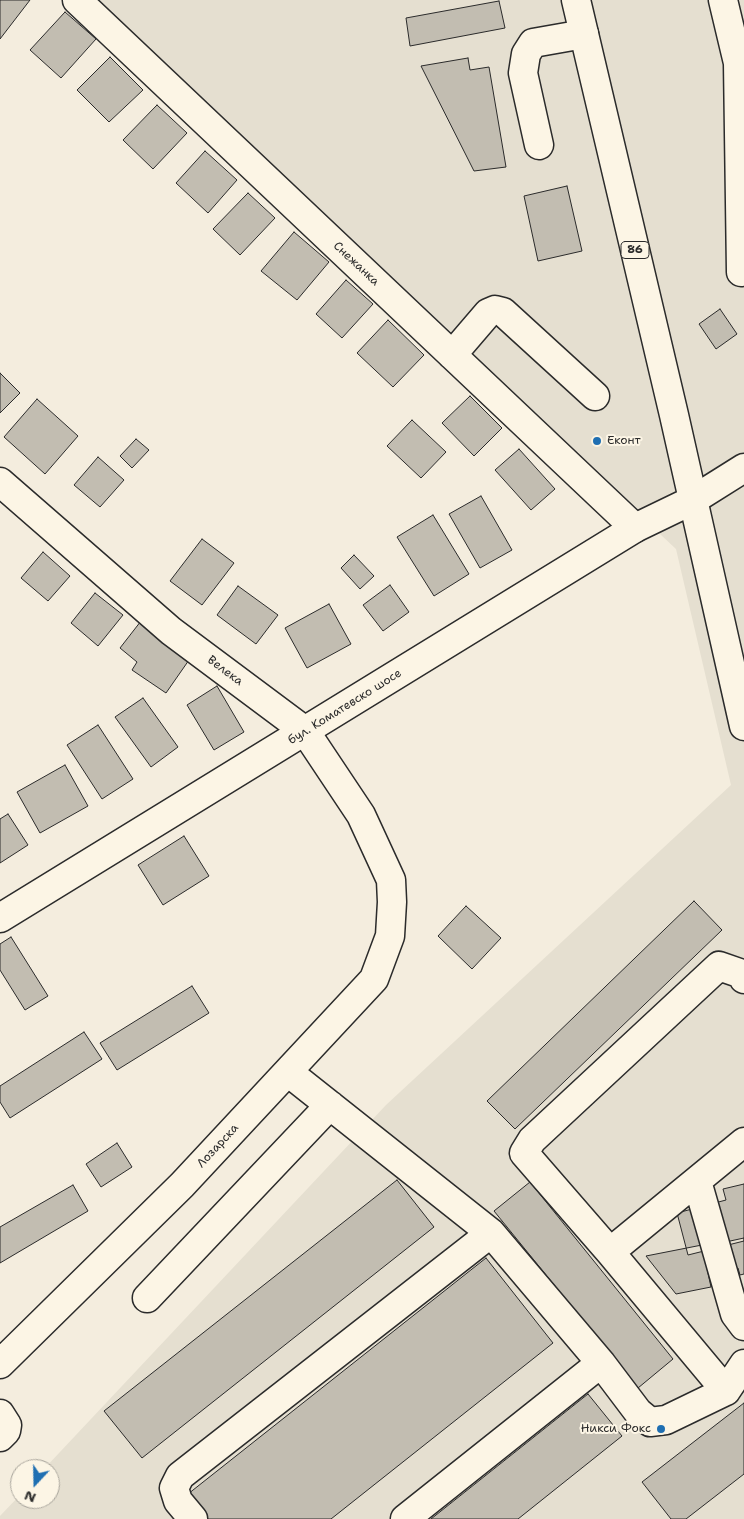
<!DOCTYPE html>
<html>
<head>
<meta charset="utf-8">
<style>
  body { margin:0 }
  #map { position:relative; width:744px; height:1519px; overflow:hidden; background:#f4edde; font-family:"Shantell Sans",sans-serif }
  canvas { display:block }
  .north { position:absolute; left:10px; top:1459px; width:50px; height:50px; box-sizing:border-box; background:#fcf5e5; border:1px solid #a8a49b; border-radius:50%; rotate:201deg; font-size:14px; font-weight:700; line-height:20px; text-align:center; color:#2b2b2b }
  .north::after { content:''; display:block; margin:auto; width:18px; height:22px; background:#1f6fb2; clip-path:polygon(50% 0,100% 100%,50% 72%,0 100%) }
</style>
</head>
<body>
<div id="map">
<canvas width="744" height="1519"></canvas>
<div class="north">N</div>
</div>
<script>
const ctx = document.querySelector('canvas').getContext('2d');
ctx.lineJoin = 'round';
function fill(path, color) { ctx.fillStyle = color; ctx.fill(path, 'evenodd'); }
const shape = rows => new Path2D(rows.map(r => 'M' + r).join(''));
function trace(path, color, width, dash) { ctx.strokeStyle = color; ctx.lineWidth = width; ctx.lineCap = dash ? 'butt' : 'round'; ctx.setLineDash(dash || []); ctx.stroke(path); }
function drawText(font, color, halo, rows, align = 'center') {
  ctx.font = font + ' "Shantell Sans",sans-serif'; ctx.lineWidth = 4; ctx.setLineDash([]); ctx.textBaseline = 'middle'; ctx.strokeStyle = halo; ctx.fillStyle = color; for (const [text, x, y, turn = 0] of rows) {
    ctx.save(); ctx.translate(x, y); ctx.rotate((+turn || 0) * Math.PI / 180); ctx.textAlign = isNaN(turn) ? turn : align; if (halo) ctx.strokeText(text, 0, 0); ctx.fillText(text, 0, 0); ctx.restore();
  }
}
const built = shape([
  [96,0,744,0,744,1519,0,1519,0,1516,20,1495,20,1499,50,1499,50,1469,44,1469,386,1105,731,785,676,549,358,252]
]);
const building = shape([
  [0,0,30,0,0,39,0,0],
  [499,1,505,28,410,46,406,18,499,1],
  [65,12,96,39,61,78,30,50,65,12],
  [110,57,143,90,109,122,77,90,110,57],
  [468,58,470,70,489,67,506,167,474,171,421,66,468,58],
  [157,105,187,133,153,169,123,140,157,105],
  [205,151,237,180,208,213,176,183,205,151],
  [567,186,582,251,538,261,524,196,567,186],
  [248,193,275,218,240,255,213,229,248,193],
  [294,232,329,262,297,300,261,271,294,232],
  [346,280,373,304,342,338,316,314,346,280],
  [720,309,737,334,716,349,699,324,720,309],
  [388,320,424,355,393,387,357,353,388,320],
  [0,373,20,393,0,413,0,373],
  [470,396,502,428,474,456,442,423,470,396],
  [37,399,78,436,45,474,4,437,37,399],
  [412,420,446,452,421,478,387,446,412,420],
  [136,439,149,450,132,468,120,456,136,439],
  [519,449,555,489,531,510,495,470,519,449],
  [98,457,124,480,100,507,74,485,98,457],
  [481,496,512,550,480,568,449,514,481,496],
  [433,515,469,574,434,596,397,537,433,515],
  [202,539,234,563,202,605,170,581,202,539],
  [43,552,70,576,48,601,21,578,43,552],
  [354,555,374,576,360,589,341,568,354,555],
  [390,585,409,612,383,631,363,605,390,585],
  [238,586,278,615,256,644,217,615,238,586],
  [95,593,123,615,98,646,71,623,95,593],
  [329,604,351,644,307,668,285,628,329,604],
  [141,621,166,641,164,643,189,660,166,693,132,670,137,662,120,648,141,621],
  [217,686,244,732,214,750,187,705,217,686],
  [143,698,178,747,151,767,115,717,143,698],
  [98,725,133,779,102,799,67,745,98,725],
  [65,765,88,806,40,833,17,792,65,765],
  [8,814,28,845,0,863,0,819,8,814],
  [184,836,209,876,163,905,138,865,184,836],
  [694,901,722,930,515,1129,487,1101,694,901],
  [466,906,501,938,472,969,438,936,466,906],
  [11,937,48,996,25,1010,0,970,0,944,11,937],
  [192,986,209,1013,117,1070,100,1043,192,986],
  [84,1032,102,1059,10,1118,0,1102,0,1086,84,1032],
  [117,1143,132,1167,101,1187,86,1164,117,1143],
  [397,1180,434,1227,142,1458,104,1411,397,1180],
  [530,1182,673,1359,638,1388,494,1211,530,1182],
  [744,1184,744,1241,688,1255,677,1213,726,1200,723,1189,744,1184],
  [73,1185,88,1211,0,1263,0,1227,73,1185],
  [744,1238,744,1274,740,1275,738,1268,728,1271,721,1243,744,1238],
  [702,1245,711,1287,676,1294,646,1256,702,1245],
  [486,1258,553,1343,331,1519,208,1519,188,1494,486,1258],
  [588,1394,622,1436,518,1519,431,1519,588,1394],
  [744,1403,744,1474,686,1519,671,1519,642,1482,744,1403]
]);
const minor = shape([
  [77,0,635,528],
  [723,0,738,63,741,272],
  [539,145,523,73,526,54,533,43,584,34],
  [452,355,488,313,495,310,503,312,595,396],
  [0,482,171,631,305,731,361,815,391,880,392,902,390,936,374,979,182,1185,0,1364],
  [693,500,744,468],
  [288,1072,491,1233,601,1363,638,1412,650,1422,666,1420,726,1391,744,1364],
  [697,1181,735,1314,744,1326],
  [610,1252,744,1142],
  [147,1298,330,1105],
  [726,1391,610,1252,524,1153,532,1140,719,966,742,974,744,979],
  [0,1414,7,1425,6,1431,0,1437],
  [193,1519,178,1501,174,1488,180,1476,491,1233],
  [405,1519,601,1363]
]);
const major = shape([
  [576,0,674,415,744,726],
  [0,918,635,528,693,500]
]);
const markers = [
  [597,441,5,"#1f6fb2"],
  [661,1429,5,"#1f6fb2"]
];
const shields = [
  [635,250,28]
];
const shieldNames = [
  ["86",635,250]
];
const streetNames = [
  ["Снежанка",356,264,43],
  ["Велека",225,671,37],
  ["бул. Коматевско шосе",345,707,-32],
  ["Лозарска",218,1146,-47]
];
const poiNames = [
  ["Еконт",607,441],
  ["Никси Фокс",651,1429,"right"]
];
fill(built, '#e5dfd0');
fill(building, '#c2bdb1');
trace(building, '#2b2b2b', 1);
trace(minor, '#2b2b2b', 31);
trace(major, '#2b2b2b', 31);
trace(minor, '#fcf5e5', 28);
trace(major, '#fcf5e5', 28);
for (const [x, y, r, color] of markers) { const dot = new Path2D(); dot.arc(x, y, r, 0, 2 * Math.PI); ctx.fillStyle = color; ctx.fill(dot); trace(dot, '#fcf5e5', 2); }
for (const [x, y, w] of shields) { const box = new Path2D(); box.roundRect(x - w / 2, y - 8.5, w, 17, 4); ctx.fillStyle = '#fcf5e5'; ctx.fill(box); trace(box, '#2b2b2b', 1); }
drawText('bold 11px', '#2b2b2b', null, shieldNames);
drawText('12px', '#2b2b2b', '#fcf5e5', streetNames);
drawText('12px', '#2b2b2b', '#fcf5e5', poiNames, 'left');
</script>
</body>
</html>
